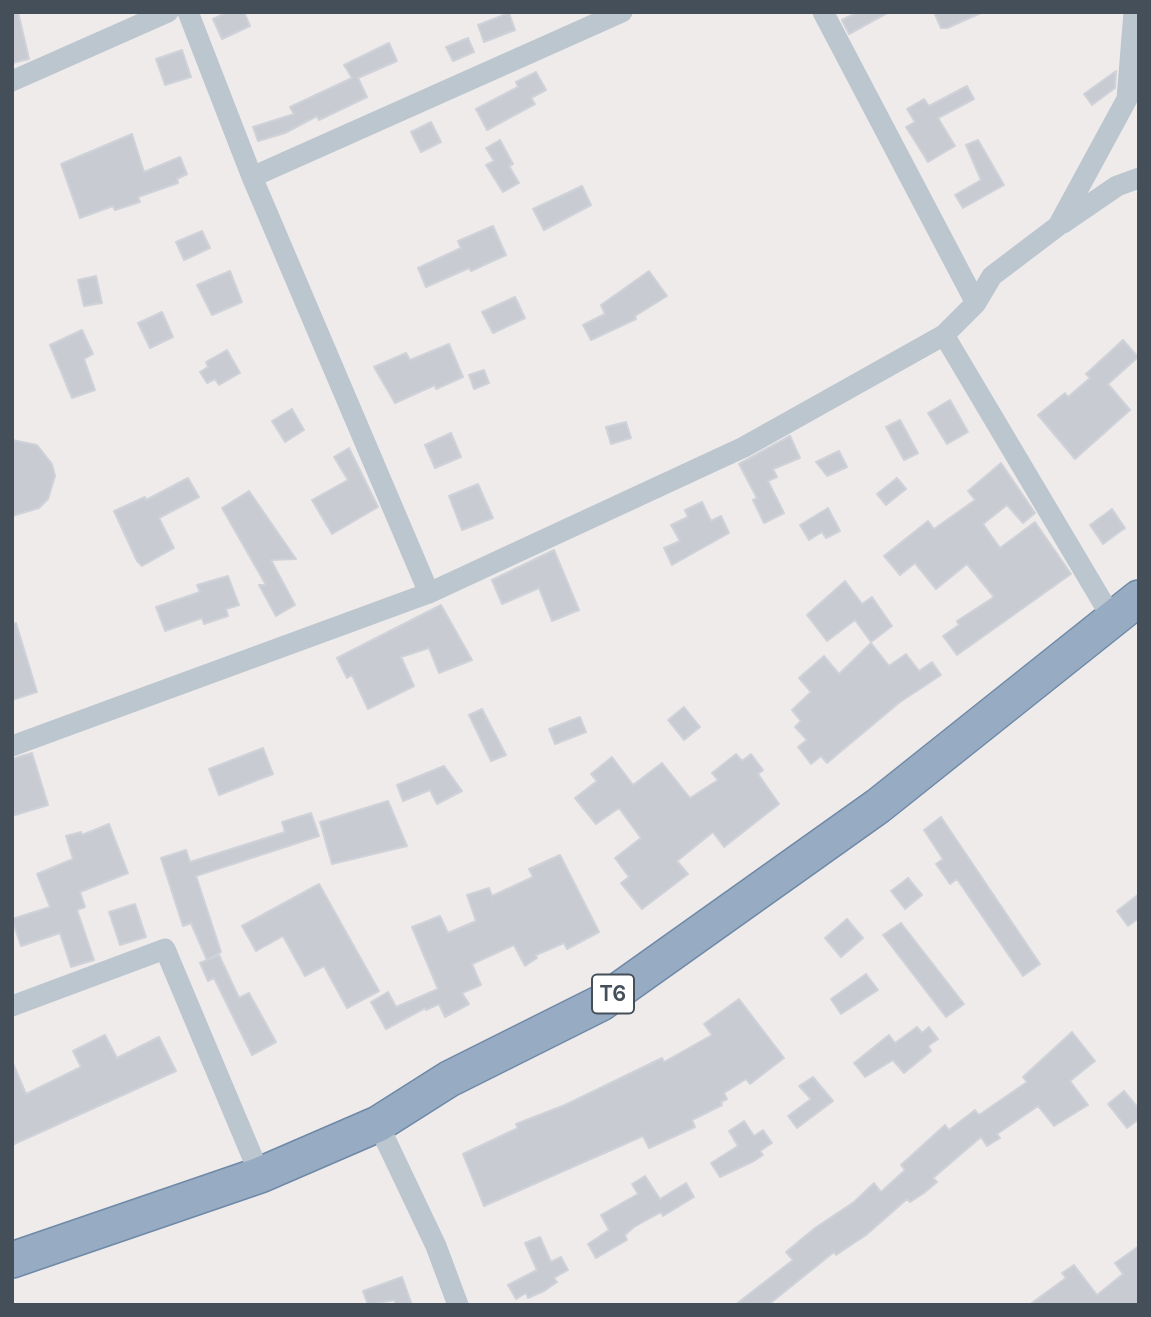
<!DOCTYPE html>
<html>
<head>
<meta charset="utf-8">
<style>
  body { margin:0 }
  #map { position:relative; width:1151px; height:1317px; overflow:hidden; background:#efebeb; font-family:Karla,sans-serif }
  canvas { display:block }
  .frame { position:absolute; inset:0; border:14px solid #444f59; pointer-events:none }
</style>
</head>
<body>
<div id="map">
<canvas width="1151" height="1317"></canvas>
<div class="frame"></div>
</div>
<script>
const ctx = document.querySelector('canvas').getContext('2d');
ctx.lineJoin = 'round';
function fill(path, color) { ctx.fillStyle = color; ctx.fill(path, 'evenodd'); }
const shape = rows => new Path2D(rows.map(r => 'M' + r).join(''));
function trace(path, color, width, dash) { ctx.strokeStyle = color; ctx.lineWidth = width; ctx.lineCap = dash ? 'butt' : 'round'; ctx.setLineDash(dash || []); ctx.stroke(path); }
function drawText(font, color, halo, rows, align = 'center') {
  ctx.font = font + ' Karla,sans-serif'; ctx.lineWidth = 5; ctx.setLineDash([]); ctx.textBaseline = 'middle'; ctx.strokeStyle = halo; ctx.fillStyle = color; for (const [text, x, y, turn = 0] of rows) {
    ctx.save(); ctx.translate(x, y); ctx.rotate((+turn || 0) * Math.PI / 180); ctx.textAlign = isNaN(turn) ? turn : align; if (halo) ctx.strokeText(text, 0, 0); ctx.fillText(text, 0, 0); ctx.restore();
  }
}
const building = shape([
  [18,12,29,59,12,63,12,13,18,12],
  [228,12,244,12,250,26,222,39,213,19,228,12],
  [858,12,889,12,849,34,842,20,858,12],
  [934,12,983,12,947,28,941,28,934,12],
  [509,13,515,30,484,42,478,25,509,13],
  [468,38,474,52,453,61,446,47,468,38],
  [389,43,397,61,358,78,367,97,319,120,317,116,285,133,258,141,253,127,294,114,290,107,352,78,344,65,389,43],
  [182,50,191,77,165,85,156,59,182,50],
  [1116,71,1115,88,1092,105,1084,94,1116,71],
  [536,72,546,90,531,98,535,104,487,130,476,109,518,87,516,82,536,72],
  [967,86,974,99,938,118,955,146,928,162,906,127,915,122,907,109,924,99,929,106,967,86],
  [431,122,441,142,421,152,411,132,431,122],
  [132,134,144,172,180,157,187,174,177,179,178,183,138,197,140,202,115,210,113,206,80,218,61,164,132,134],
  [500,140,513,164,509,166,519,183,503,192,486,165,494,161,486,148,500,140],
  [978,140,1004,185,963,208,955,195,981,180,966,145,978,140],
  [582,186,591,205,544,230,533,209,582,186],
  [493,226,506,255,471,271,469,268,426,287,418,268,461,248,458,241,493,226],
  [202,231,210,248,184,260,176,242,202,231],
  [230,271,242,302,212,315,197,285,230,271],
  [649,271,667,296,635,316,636,319,591,340,583,325,605,314,601,305,649,271],
  [96,276,102,303,84,306,78,280,96,276],
  [515,297,525,318,493,333,482,312,515,297],
  [162,312,173,337,150,348,138,323,162,312],
  [82,330,93,354,84,359,95,390,72,398,50,345,82,330],
  [1123,340,1138,357,1108,384,1130,410,1075,459,1038,415,1065,393,1068,397,1090,378,1086,374,1123,340],
  [449,344,463,377,436,389,435,385,395,403,374,367,406,353,410,360,449,344],
  [227,350,240,373,219,385,215,379,207,383,200,372,208,367,206,362,227,350],
  [484,370,489,383,474,389,469,375,484,370],
  [950,400,968,432,947,444,928,413,950,400],
  [292,409,304,430,285,442,272,421,292,409],
  [900,420,918,453,904,460,886,427,900,420],
  [626,422,631,438,611,444,606,427,626,422],
  [451,433,461,457,435,468,425,445,451,433],
  [790,436,800,458,773,469,777,477,768,481,784,513,764,523,753,500,757,498,739,464,790,436],
  [12,440,37,445,52,464,55,476,48,499,39,508,12,516,12,440],
  [349,448,378,507,332,534,312,500,348,480,334,457,349,448],
  [839,451,847,467,827,476,816,462,839,451],
  [1001,463,1035,513,1023,523,1007,505,983,524,1000,548,1035,522,1071,574,957,655,943,636,959,625,957,621,994,597,967,564,936,589,915,563,900,575,884,556,928,521,934,529,975,500,968,491,1001,463],
  [188,478,199,497,159,518,174,548,142,566,137,561,114,511,145,497,146,500,188,478],
  [897,478,906,489,886,505,877,494,897,478],
  [478,484,493,518,462,530,449,496,478,484],
  [249,491,296,559,271,560,295,605,276,616,259,585,266,585,222,508,249,491],
  [702,502,711,521,721,516,729,533,672,565,664,548,680,541,671,525,688,517,685,510,702,502],
  [828,508,840,531,826,538,822,532,809,540,800,525,828,508],
  [1112,509,1125,528,1103,544,1090,525,1112,509],
  [554,550,579,610,552,621,539,588,502,604,492,580,554,550],
  [228,576,239,605,226,609,228,616,204,624,202,618,165,631,156,607,200,592,197,585,228,576],
  [845,581,862,604,872,597,892,626,871,642,855,620,827,641,807,615,845,581],
  [441,605,472,660,439,673,429,648,401,657,414,686,368,709,352,675,347,678,337,658,441,605],
  [16,623,37,692,12,700,12,624,16,623],
  [871,643,889,666,906,654,919,671,932,662,941,675,900,702,827,763,821,756,811,764,798,747,807,740,795,727,801,721,792,710,811,692,799,678,824,656,839,674,871,643],
  [684,707,700,727,684,740,668,720,684,707],
  [482,709,506,755,491,761,469,715,482,709],
  [580,717,586,732,555,744,549,729,580,717],
  [263,748,273,774,219,795,209,769,263,748],
  [32,753,48,805,12,816,12,759,32,753],
  [736,754,742,761,751,754,763,770,758,774,779,804,724,847,713,832,677,861,688,874,642,909,621,883,629,877,615,858,641,838,619,808,596,824,575,798,597,781,591,774,612,757,633,785,662,763,690,798,718,780,712,773,736,754],
  [444,766,462,791,437,804,430,790,403,801,397,785,444,766],
  [388,801,407,846,332,864,320,822,388,801],
  [311,813,319,836,196,876,221,952,207,960,191,923,183,926,161,858,186,850,190,862,285,832,282,822,311,813],
  [941,817,1040,964,1023,976,957,879,950,884,936,864,943,859,924,830,941,817],
  [109,824,128,873,80,892,85,907,77,910,94,960,71,967,60,933,21,946,12,919,50,907,37,874,73,859,66,836,81,832,82,835,109,824],
  [560,855,599,932,567,949,564,943,536,955,537,958,525,966,514,945,472,964,481,985,462,993,469,1004,445,1017,439,1004,426,1010,425,1008,386,1029,371,1002,388,992,396,1007,438,989,412,927,440,916,448,933,476,921,467,895,489,888,492,896,533,877,529,869,560,855],
  [908,878,922,895,905,909,891,891,908,878],
  [319,884,379,991,347,1008,324,966,305,976,283,936,256,951,242,926,319,884],
  [1139,894,1139,918,1128,926,1117,911,1139,894],
  [135,904,146,937,120,945,109,912,135,904],
  [847,919,863,938,841,957,825,938,847,919],
  [901,923,964,1004,946,1017,883,935,901,923],
  [219,955,239,998,249,993,276,1042,252,1055,214,978,208,981,200,963,219,955],
  [866,974,878,990,841,1014,831,999,866,974],
  [739,999,784,1058,750,1084,746,1079,724,1093,727,1099,721,1102,722,1105,692,1120,695,1127,649,1148,643,1136,484,1206,463,1154,518,1128,516,1124,565,1105,662,1058,664,1062,712,1035,704,1024,739,999],
  [917,1027,922,1033,929,1027,938,1039,928,1046,931,1051,904,1073,893,1060,865,1077,854,1063,889,1035,895,1043,917,1027],
  [1072,1032,1095,1061,1070,1081,1088,1105,1054,1126,1038,1106,997,1134,1000,1138,987,1146,981,1137,933,1178,937,1182,924,1193,910,1202,907,1199,866,1235,836,1255,834,1252,768,1305,735,1305,793,1260,786,1252,815,1228,854,1202,874,1183,881,1192,905,1170,901,1165,945,1125,949,1130,975,1110,979,1115,1027,1082,1023,1077,1072,1032],
  [105,1035,117,1058,159,1037,176,1071,12,1145,12,1061,26,1094,81,1067,73,1051,105,1035],
  [813,1077,833,1101,797,1128,788,1116,811,1099,799,1086,813,1077],
  [1124,1091,1139,1109,1139,1119,1127,1128,1108,1104,1124,1091],
  [744,1121,754,1136,763,1130,772,1143,760,1151,763,1155,754,1161,720,1177,711,1163,738,1146,729,1131,744,1121],
  [645,1176,660,1199,686,1183,694,1197,663,1216,661,1212,634,1227,625,1235,627,1240,596,1258,588,1244,609,1230,601,1215,638,1194,632,1184,645,1176],
  [540,1237,551,1262,561,1257,568,1270,554,1278,557,1282,544,1291,528,1298,526,1293,516,1299,508,1285,537,1270,525,1243,540,1237],
  [1139,1246,1139,1305,1029,1305,1066,1278,1062,1273,1074,1265,1097,1295,1123,1274,1115,1263,1139,1246],
  [402,1277,412,1305,396,1305,394,1300,368,1305,363,1291,402,1277]
]);
const minor = shape([
  [188,12,252,177,429,593],
  [823,12,976,303],
  [12,81,168,12],
  [252,177,622,12],
  [1063,223,1117,186,1139,178],
  [944,335,1112,618],
  [12,746,429,593,744,447,944,335,976,303,992,276,1058,226,1127,99,1134,12],
  [12,1006,165,949,260,1175],
  [378,1124,436,1246,458,1305]
]);
const trunk = shape([
  [12,1260,260,1175,378,1124,449,1079,601,1003,878,806,1139,598]
]);
const shields = [
  [613,994,42]
];
const shieldNames = [
  ["T6",613,994]
];
fill(building, '#c8cbd1');
trace(building, '#cfd2d8', 2);
trace(trunk, '#6e89a7', 38);
trace(minor, '#bcc6ce', 21);
trace(trunk, '#97acc3', 35);
for (const [x, y, w] of shields) { const box = new Path2D(); box.roundRect(x - w / 2, y - 19.5, w, 39, 5); ctx.fillStyle = '#fff'; ctx.fill(box); trace(box, '#444f59', 2); }
drawText('bold 23px', '#444f59', null, shieldNames);
</script>
</body>
</html>
